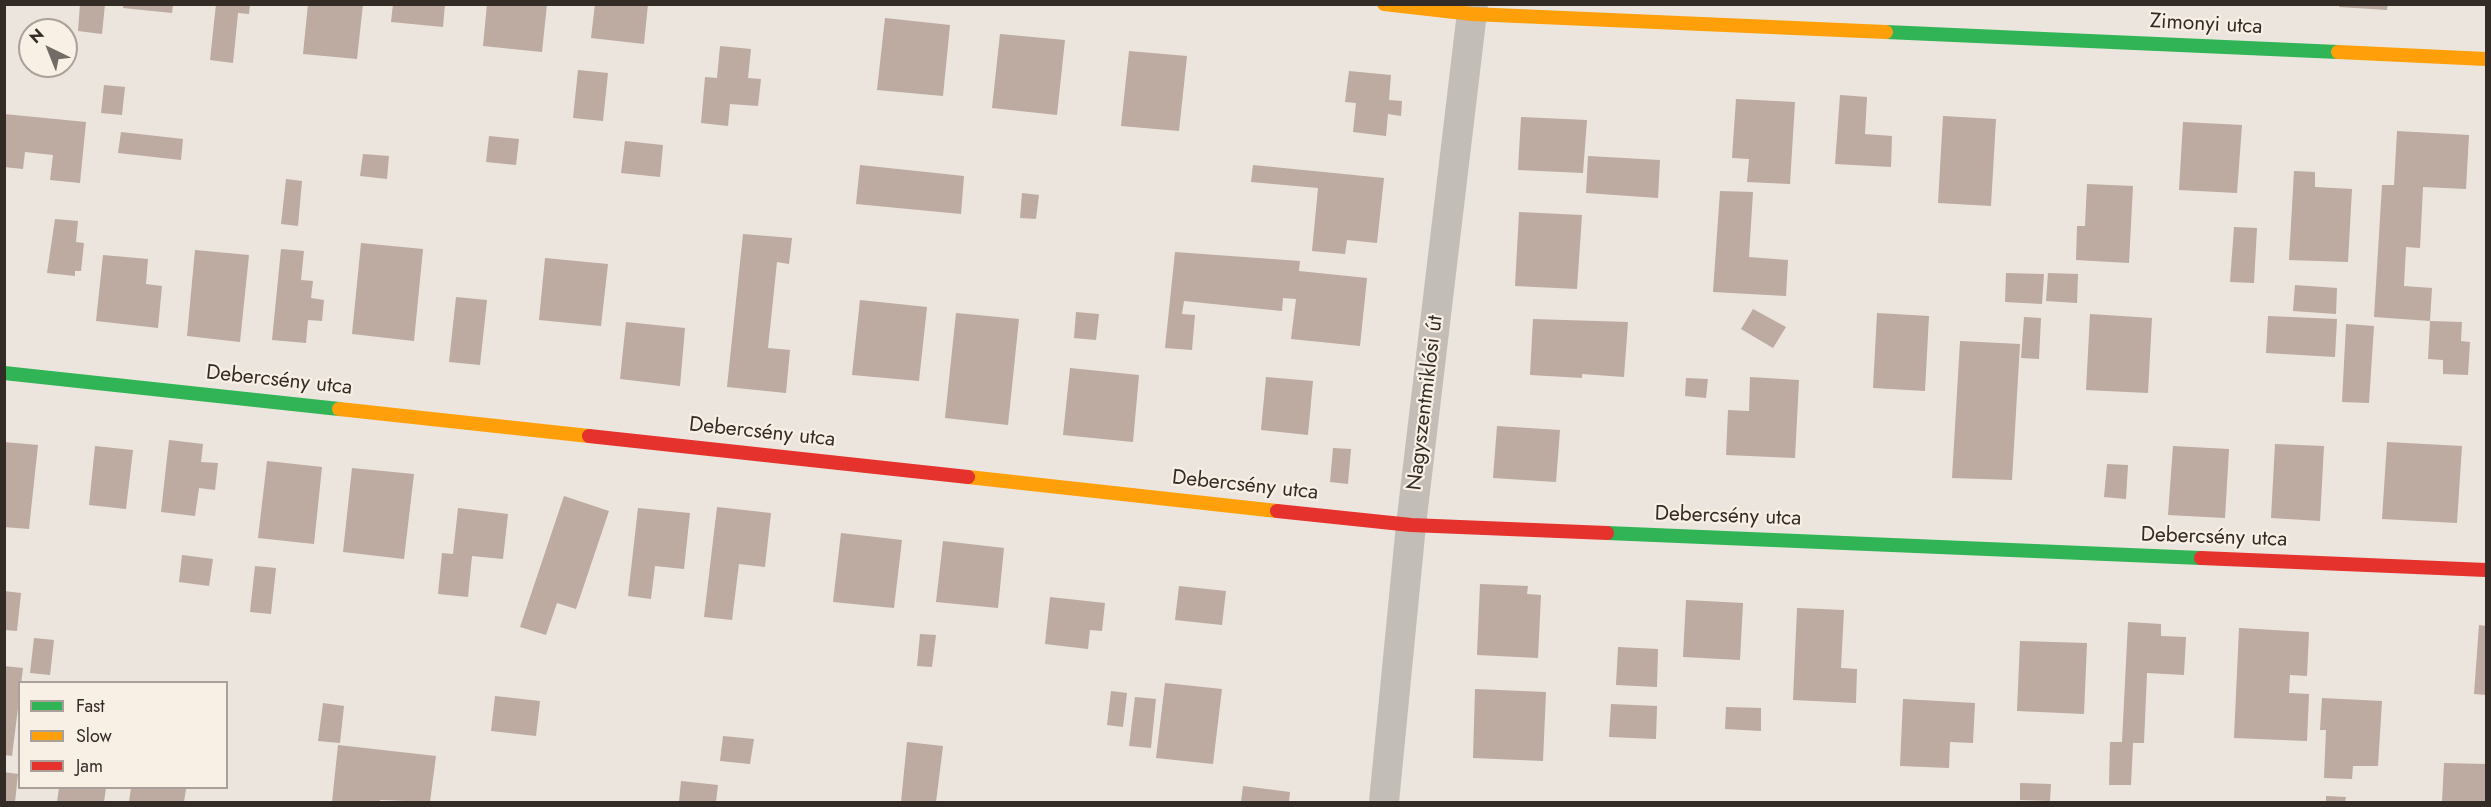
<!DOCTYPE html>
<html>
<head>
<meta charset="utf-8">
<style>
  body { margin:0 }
  #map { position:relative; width:2491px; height:807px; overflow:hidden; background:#ebe5de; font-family:Jost,sans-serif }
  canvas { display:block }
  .frame { position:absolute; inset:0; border:6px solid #332b26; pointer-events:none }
  .legend { position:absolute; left:18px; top:681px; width:210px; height:108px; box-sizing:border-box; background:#f8f0e5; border:2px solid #a9a199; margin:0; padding:8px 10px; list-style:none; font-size:18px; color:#332b26 }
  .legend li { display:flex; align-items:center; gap:12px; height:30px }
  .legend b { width:30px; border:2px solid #a9a199 }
  .north { position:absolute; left:18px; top:18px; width:60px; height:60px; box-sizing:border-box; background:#f8f0e5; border:2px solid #a9a199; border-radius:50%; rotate:317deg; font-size:16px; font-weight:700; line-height:24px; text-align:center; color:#332b26 }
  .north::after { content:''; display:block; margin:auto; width:21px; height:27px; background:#736c66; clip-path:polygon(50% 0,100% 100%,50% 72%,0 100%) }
</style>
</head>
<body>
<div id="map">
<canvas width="2491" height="807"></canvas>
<div class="frame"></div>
<ul class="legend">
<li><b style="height:8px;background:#30b455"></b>Fast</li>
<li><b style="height:8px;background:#ff9f0a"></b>Slow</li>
<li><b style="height:8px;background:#e5322d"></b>Jam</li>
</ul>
<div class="north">N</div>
</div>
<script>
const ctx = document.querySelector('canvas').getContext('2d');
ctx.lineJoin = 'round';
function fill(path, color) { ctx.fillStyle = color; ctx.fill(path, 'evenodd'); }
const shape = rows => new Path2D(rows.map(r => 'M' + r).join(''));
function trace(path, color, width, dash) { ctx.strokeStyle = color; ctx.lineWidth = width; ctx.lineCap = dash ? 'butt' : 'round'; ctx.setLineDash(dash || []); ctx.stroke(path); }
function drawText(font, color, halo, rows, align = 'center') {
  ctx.font = font + ' Jost,sans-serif'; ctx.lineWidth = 4.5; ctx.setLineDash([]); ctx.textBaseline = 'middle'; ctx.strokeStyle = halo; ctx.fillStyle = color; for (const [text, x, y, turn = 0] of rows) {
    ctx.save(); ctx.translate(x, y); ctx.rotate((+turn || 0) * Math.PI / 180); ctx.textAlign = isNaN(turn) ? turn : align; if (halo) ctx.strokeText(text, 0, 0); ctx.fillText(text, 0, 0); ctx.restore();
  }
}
const building = shape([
  [80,4,105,4,102,34,78,31],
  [124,4,173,4,172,13,123,8],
  [216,4,250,4,249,14,238,13,233,63,210,60],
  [308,4,363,4,357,59,303,54],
  [393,4,445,4,443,27,391,22],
  [487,4,547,4,542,52,483,46],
  [595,4,648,4,644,44,591,38],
  [2340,4,2388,4,2387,10,2339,7],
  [885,18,950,25,943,96,877,90],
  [1000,34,1065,40,1057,115,992,108],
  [720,46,751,49,748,78,761,79,758,106,730,104,728,126,701,123,705,77,717,78],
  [1129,51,1187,56,1179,131,1121,126],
  [578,70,608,73,603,121,573,118],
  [1349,71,1391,75,1389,100,1402,101,1401,116,1388,114,1386,136,1353,132,1356,103,1345,102],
  [104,85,125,87,122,115,101,113],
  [1840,95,1867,97,1865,134,1892,136,1891,167,1835,164],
  [1736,99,1795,102,1790,184,1747,182,1749,159,1732,158],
  [4,114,86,122,80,183,50,180,53,155,25,152,23,169,4,167],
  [1943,116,1996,119,1991,206,1938,203],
  [1521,117,1587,120,1583,173,1518,170],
  [2183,122,2242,125,2237,193,2179,190],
  [2397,131,2469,135,2466,189,2423,187,2420,248,2406,247,2404,286,2432,288,2430,321,2374,317,2382,185,2394,185],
  [121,132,183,139,181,160,118,153],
  [489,136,519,139,516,165,486,162],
  [625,141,663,145,660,177,621,173],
  [363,154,389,156,387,179,360,176],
  [1588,156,1660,160,1658,198,1586,193],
  [860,165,964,176,961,214,856,204],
  [1253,165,1384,178,1377,243,1347,240,1345,254,1312,251,1318,188,1251,182],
  [2294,171,2315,172,2315,187,2352,189,2348,262,2289,260],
  [286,179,302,181,298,226,281,224],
  [2087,184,2133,186,2129,263,2076,260,2077,226,2085,226],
  [1720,191,1753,192,1749,257,1788,260,1786,296,1713,292],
  [1022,193,1039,195,1036,219,1020,218],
  [1519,212,1582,215,1577,289,1515,286],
  [55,219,78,221,76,242,84,243,81,271,75,271,75,276,47,273],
  [2234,227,2257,228,2254,283,2230,282],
  [743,234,792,238,789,264,777,262,768,348,790,350,786,393,727,387],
  [361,243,423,249,414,341,352,334],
  [281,249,304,251,301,280,313,281,311,298,324,300,322,321,308,320,306,343,272,340],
  [195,250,249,255,240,342,187,336],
  [1175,252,1300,261,1299,271,1367,278,1360,346,1291,339,1296,299,1283,298,1282,311,1184,301,1182,314,1195,315,1192,350,1165,348],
  [103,255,148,259,146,284,162,286,158,328,96,321],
  [545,258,608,264,601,326,539,320],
  [2006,273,2044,274,2042,304,2005,302],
  [2048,273,2078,274,2077,303,2046,301],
  [2295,285,2337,288,2336,314,2293,311],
  [456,297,487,300,480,365,449,362],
  [860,300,927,307,919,381,852,375],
  [1753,309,1786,327,1773,348,1741,329],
  [1076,312,1099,314,1096,340,1074,338],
  [956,313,1019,319,1008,425,945,418],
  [1877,313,1929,316,1925,391,1873,388],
  [2090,314,2152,318,2148,393,2086,390],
  [2268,316,2337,319,2335,357,2266,353],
  [2024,317,2041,318,2039,359,2021,358],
  [1533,319,1628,322,1624,377,1582,374,1582,378,1530,375],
  [2430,321,2462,322,2461,341,2470,342,2468,375,2443,374,2443,360,2428,359],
  [626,322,685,328,680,386,620,379],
  [2346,324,2374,326,2369,403,2342,402],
  [1960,341,2020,344,2012,480,1952,478],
  [1070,368,1139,375,1133,442,1063,435],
  [1266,377,1313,381,1308,435,1261,430],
  [1750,377,1799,380,1795,458,1726,455,1728,410,1749,411],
  [1686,378,1708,379,1706,398,1685,396],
  [1497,426,1560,430,1556,482,1493,478],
  [169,440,203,444,201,462,218,463,215,490,199,488,195,516,161,512],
  [4,442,38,445,29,529,4,527],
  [2387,442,2462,446,2457,523,2382,519],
  [2275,444,2324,446,2320,521,2271,518],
  [95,446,133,450,126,509,89,505],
  [2173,446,2229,449,2225,518,2168,515],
  [1333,448,1351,449,1348,484,1330,482],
  [267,461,322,467,314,544,258,538],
  [2107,464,2128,465,2126,499,2104,497],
  [352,468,414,474,404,559,343,552],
  [564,496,609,511,576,609,557,603,546,635,520,627],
  [717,507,771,513,765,567,739,564,732,620,704,617],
  [458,508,508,514,503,559,472,556,468,597,438,594,442,553,453,554],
  [638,508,690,513,684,569,655,566,651,599,628,596],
  [841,533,902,540,894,608,833,602],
  [943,541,1004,548,998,608,936,602],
  [182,555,213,559,209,586,179,582],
  [255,566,276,568,271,614,250,612],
  [1480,584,1528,586,1527,594,1541,595,1538,658,1477,655],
  [1179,586,1226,591,1222,625,1175,620],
  [4,591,21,593,17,631,4,630],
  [1050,597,1105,603,1102,631,1090,630,1088,649,1045,644],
  [1686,600,1743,603,1740,660,1683,657],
  [1797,608,1844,610,1841,668,1857,669,1856,703,1793,700],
  [2128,622,2161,624,2161,636,2186,637,2184,675,2147,673,2144,743,2133,743,2131,785,2109,785,2110,742,2122,742],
  [2479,625,2486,626,2486,695,2474,694],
  [2239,628,2309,632,2307,676,2290,675,2289,693,2309,694,2307,741,2234,738],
  [920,634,936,635,932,667,917,666],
  [34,638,54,640,50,675,30,673],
  [2020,641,2087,643,2084,714,2017,711],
  [1618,647,1658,649,1657,687,1616,685],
  [4,666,23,668,12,756,4,755],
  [1165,683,1222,689,1213,764,1156,758],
  [1475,689,1546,692,1543,761,1473,758],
  [1111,691,1127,693,1123,727,1107,725],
  [495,696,540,701,536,736,491,731],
  [1135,697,1156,699,1151,748,1129,746],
  [2322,698,2382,701,2378,766,2353,766,2352,779,2324,778,2326,730,2320,730],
  [1903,699,1975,703,1973,743,1950,742,1949,768,1900,766],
  [323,703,344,706,340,743,318,741],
  [1611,704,1657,706,1656,739,1609,737],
  [1726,707,1761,708,1761,731,1725,729],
  [723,736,754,739,750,764,720,761],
  [907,742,943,746,936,802,901,802],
  [338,745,436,756,430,802,380,800,380,802,332,802],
  [2444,763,2486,764,2486,802,2442,802],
  [4,772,18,774,15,802,4,802],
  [681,781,718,785,716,802,679,802],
  [2020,783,2051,784,2050,801,2020,800],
  [1243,786,1290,792,1289,802,1241,802],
  [59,788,106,788,104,802,57,802],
  [131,788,186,789,184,802,129,802],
  [2326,796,2346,797,2345,802,2326,802]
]);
const street = shape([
  [1384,802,1411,525,1473,4]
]);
const fast = shape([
  [1886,32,2338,52],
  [4,373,339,409],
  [1607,533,2201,558]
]);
const slow = shape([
  [1384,4,1472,14,1886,32],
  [2338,52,2486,59],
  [339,409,589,436],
  [968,477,1277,511]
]);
const jam = shape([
  [589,436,968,477],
  [1277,511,1411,525,1607,533],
  [2201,558,2486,570]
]);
const streetNames = [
  ["Zimonyi utca",2206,25,3],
  ["Debercsény utca",279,381,6],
  ["Nagyszentmiklósi út",1426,403,-83],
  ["Debercsény utca",762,433,6],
  ["Debercsény utca",1245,486,6],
  ["Debercsény utca",1728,517,2],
  ["Debercsény utca",2214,538,2]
];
fill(building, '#bdaaa0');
trace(street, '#c3bdb8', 30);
trace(fast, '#30b455', 14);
trace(slow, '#ff9f0a', 14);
trace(jam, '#e5322d', 14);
drawText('21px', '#332b26', '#f8f0e5', streetNames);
</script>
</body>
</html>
